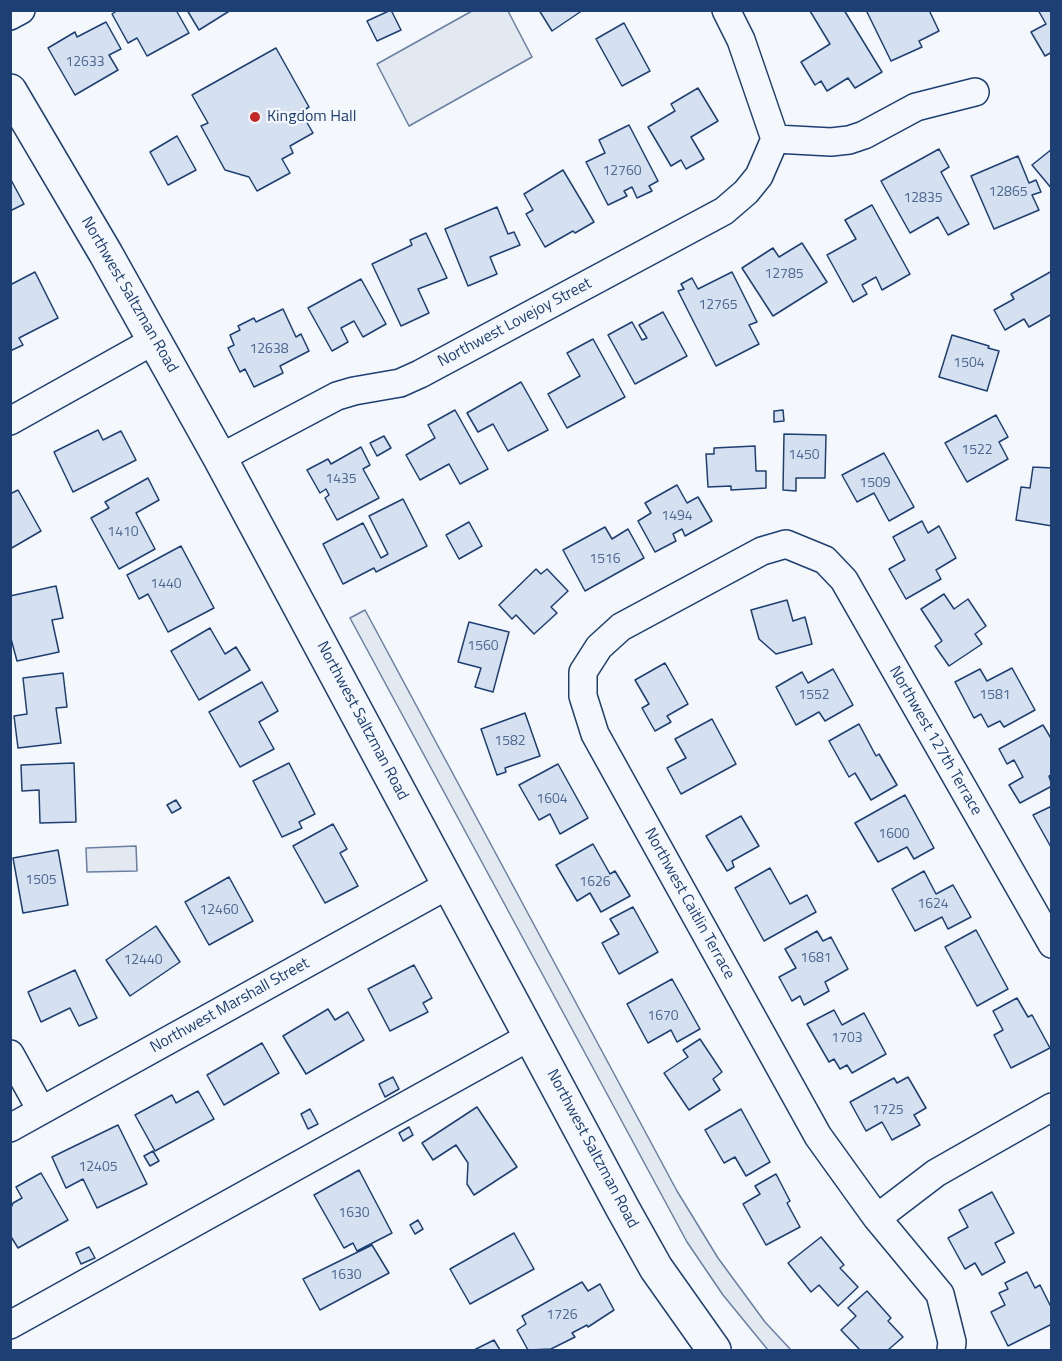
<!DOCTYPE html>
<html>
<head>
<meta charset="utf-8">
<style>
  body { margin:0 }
  #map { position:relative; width:1062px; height:1361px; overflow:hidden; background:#f4f7fb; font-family:"Titillium Web",sans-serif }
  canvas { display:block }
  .frame { position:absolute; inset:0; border:12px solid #1d3f73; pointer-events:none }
</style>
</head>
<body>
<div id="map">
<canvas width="1062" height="1361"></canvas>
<div class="frame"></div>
</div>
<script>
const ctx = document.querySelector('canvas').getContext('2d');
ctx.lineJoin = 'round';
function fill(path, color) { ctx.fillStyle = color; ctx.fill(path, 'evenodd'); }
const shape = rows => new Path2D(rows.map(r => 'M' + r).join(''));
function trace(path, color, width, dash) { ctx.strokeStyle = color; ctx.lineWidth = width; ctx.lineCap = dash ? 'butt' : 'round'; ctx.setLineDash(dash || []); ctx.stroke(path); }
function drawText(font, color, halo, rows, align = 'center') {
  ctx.font = font + ' "Titillium Web",sans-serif'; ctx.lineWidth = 4.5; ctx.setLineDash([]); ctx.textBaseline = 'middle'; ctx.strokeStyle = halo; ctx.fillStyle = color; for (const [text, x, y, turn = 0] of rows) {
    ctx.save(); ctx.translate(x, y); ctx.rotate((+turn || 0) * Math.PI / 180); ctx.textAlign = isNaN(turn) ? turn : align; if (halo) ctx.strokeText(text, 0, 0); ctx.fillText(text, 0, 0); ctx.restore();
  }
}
const green = shape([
  [472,11,508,11,532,57,409,126,377,64,472,11],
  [365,610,677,1191,718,1258,765,1322,791,1350,768,1350,723,1295,687,1242,350,618,365,610],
  [136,846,137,871,87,872,86,848,136,846]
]);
const building = shape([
  [118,10,176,10,189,33,147,56,137,38,128,43,112,14,118,10],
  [187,10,231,10,199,30,187,10],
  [391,10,401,30,377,41,367,21,391,10],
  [539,10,583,10,552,31,539,10],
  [844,10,882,72,855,88,848,78,827,91,821,81,815,85,801,62,830,44,810,11,844,10],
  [866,10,929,10,939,31,919,41,922,47,891,61,866,10],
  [1038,10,1052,10,1052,52,1045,56,1031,32,1046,24,1038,10],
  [106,22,121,49,109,55,118,70,75,95,48,48,75,32,77,37,106,22],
  [624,23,650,71,622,86,596,39,624,23],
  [276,48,309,107,301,112,313,133,290,146,293,153,282,159,290,173,257,191,249,177,225,170,201,126,208,123,192,95,276,48],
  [698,88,718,121,691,137,704,159,686,169,681,160,671,166,648,127,675,111,671,104,698,88],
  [629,125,658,181,649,186,652,191,637,198,632,187,624,191,627,196,608,205,586,162,605,153,599,140,629,125],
  [177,136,196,170,168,185,150,152,177,136],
  [939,149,949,167,941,172,969,224,948,235,938,217,910,233,881,181,939,149],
  [1052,149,1052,189,1032,165,1052,149],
  [1018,156,1029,183,1036,180,1041,192,1032,195,1039,210,994,229,971,176,1018,156],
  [563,170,594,222,575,233,573,231,545,247,526,214,533,210,524,194,563,170],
  [10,178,24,204,10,211,10,178],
  [872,205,910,274,882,290,876,277,862,285,867,294,853,302,827,255,856,239,845,220,872,205],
  [497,207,508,234,514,232,520,245,490,257,497,274,468,286,445,229,497,207],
  [426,233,447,278,418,289,429,313,401,326,372,264,412,245,410,240,426,233],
  [802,243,827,282,773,316,742,268,773,248,779,257,802,243],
  [1052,271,1052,314,1029,327,1024,319,1005,330,994,310,1014,299,1011,294,1052,271],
  [35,272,58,318,19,338,23,345,10,351,10,285,35,272],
  [732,272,757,322,749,325,759,344,716,366,678,291,684,289,681,284,692,278,698,289,732,272],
  [361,279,386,324,363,337,354,321,341,328,348,342,332,351,308,308,361,279],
  [283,309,296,337,301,334,309,351,280,366,283,373,254,387,245,369,240,372,228,348,234,345,230,335,240,330,238,326,254,318,256,322,283,309],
  [663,312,687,356,635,384,608,335,632,322,642,340,647,338,639,325,663,312],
  [952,335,989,346,988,348,999,351,987,391,939,377,952,335],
  [593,339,625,397,567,428,548,394,580,376,567,353,593,339],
  [521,382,548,430,508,451,493,424,478,432,467,413,521,382],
  [455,410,488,469,460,484,449,464,420,480,406,455,435,438,428,425,455,410],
  [783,410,784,421,774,422,774,411,783,410],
  [996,415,1008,437,999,442,1008,459,967,482,945,443,996,415],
  [98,430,103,440,121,431,136,460,73,492,54,452,98,430],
  [784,434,826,435,825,478,796,478,796,491,783,490,784,434],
  [384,436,391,448,377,456,370,443,384,436],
  [755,446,756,471,766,471,766,488,731,490,731,486,708,487,706,454,714,454,714,448,755,446],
  [361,447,370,465,363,469,379,498,337,520,325,498,329,495,326,489,320,493,307,470,328,459,331,464,361,447],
  [884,453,914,507,889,521,874,493,857,502,842,475,884,453],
  [1033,467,1052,468,1052,526,1016,520,1021,487,1030,488,1033,467],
  [148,478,159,500,136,513,155,549,119,569,91,518,109,508,105,502,148,478],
  [677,485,687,503,698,497,712,521,685,536,682,529,673,534,676,541,655,552,638,521,651,513,645,503,677,485],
  [18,490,41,531,10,549,10,494,18,490],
  [403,499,427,546,376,572,374,568,343,584,323,544,363,523,381,558,388,554,369,516,403,499],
  [922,521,928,533,939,526,956,558,936,570,941,579,906,599,889,569,905,560,893,537,922,521],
  [469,522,482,546,459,559,446,535,469,522],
  [605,527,612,539,628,529,644,558,585,591,563,550,605,527],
  [181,546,214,608,168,632,148,594,139,599,127,575,181,546],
  [536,569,541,574,547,569,568,591,551,607,557,613,534,634,516,615,512,619,499,605,536,569],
  [56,586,63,618,52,620,59,652,17,661,10,635,10,596,56,586],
  [944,594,954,609,968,599,986,626,975,634,982,644,949,666,935,646,942,641,921,609,944,594],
  [787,600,793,621,805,617,812,644,776,654,759,639,751,610,787,600],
  [469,622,509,632,493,692,475,687,481,668,458,662,469,622],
  [210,628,225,654,236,647,250,670,199,700,171,651,210,628],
  [665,663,688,704,667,716,671,722,655,731,642,708,649,704,635,680,665,663],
  [1012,668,1035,710,1004,727,1000,721,988,727,981,714,974,718,955,682,980,669,987,681,1012,668],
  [833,669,853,705,825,721,819,712,796,725,776,687,802,672,808,683,833,669],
  [63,673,67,707,56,708,61,743,18,748,14,716,27,714,23,678,63,673],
  [262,682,278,711,259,722,274,749,240,767,209,712,262,682],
  [525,713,540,756,505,768,506,772,497,775,481,729,525,713],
  [712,719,736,764,681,794,667,768,686,758,675,739,712,719],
  [859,724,876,756,879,754,897,785,871,800,855,773,849,777,829,741,859,724],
  [1043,725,1052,740,1052,774,1049,776,1052,786,1020,803,1009,785,1023,777,1014,760,1007,764,999,749,1043,725],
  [74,763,76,822,40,823,39,790,22,791,21,765,74,763],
  [289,763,315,814,299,822,302,828,282,837,253,781,289,763],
  [558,764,588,818,560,834,550,814,539,820,519,785,558,764],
  [905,795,934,848,914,859,907,847,878,862,855,823,905,795],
  [176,800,181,808,172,813,167,805,176,800],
  [1052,806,1052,849,1033,815,1052,806],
  [741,816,759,846,732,861,734,867,727,871,706,836,741,816],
  [333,824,347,849,340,853,358,886,325,903,293,846,333,824],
  [593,844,610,874,615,871,630,896,601,912,590,893,577,901,556,865,593,844],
  [58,850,68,905,23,913,13,858,58,850],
  [770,868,790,904,807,895,816,912,764,941,735,888,770,868],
  [924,871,936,894,953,885,971,917,948,929,942,917,915,931,892,889,924,871],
  [229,877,253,921,209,945,185,902,229,877],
  [633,907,658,952,619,974,602,943,619,934,610,919,633,907],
  [156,926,180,962,130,996,106,960,156,926],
  [976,930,1008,989,977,1006,945,947,976,930],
  [817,931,823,941,831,937,848,969,825,982,829,991,804,1005,800,996,792,1001,779,977,796,968,785,949,817,931],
  [414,965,432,998,423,1003,428,1012,390,1031,368,989,414,965],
  [75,970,97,1018,79,1026,70,1008,41,1022,28,992,75,970],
  [672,979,700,1029,677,1042,671,1030,648,1043,627,1004,672,979],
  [1017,998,1028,1017,1032,1015,1050,1048,1011,1068,994,1035,1003,1030,993,1011,1017,998],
  [328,1009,335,1020,348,1012,364,1040,306,1074,283,1036,328,1009],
  [834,1010,842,1025,864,1013,886,1054,852,1073,847,1065,840,1069,834,1059,829,1062,807,1024,834,1010],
  [700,1039,722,1072,713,1079,720,1090,689,1110,664,1073,688,1057,683,1050,700,1039],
  [262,1043,279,1073,224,1105,207,1075,262,1043],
  [393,1077,399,1089,385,1097,379,1084,393,1077],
  [908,1077,926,1108,914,1115,920,1125,892,1140,882,1122,866,1131,850,1102,894,1078,897,1083,908,1077],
  [198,1091,214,1119,155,1151,135,1115,172,1095,176,1103,198,1091],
  [477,1107,517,1167,474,1195,467,1184,468,1163,456,1145,433,1160,422,1143,477,1107],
  [310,1109,318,1124,308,1129,301,1114,310,1109],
  [741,1109,770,1162,746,1176,735,1157,724,1163,705,1130,741,1109],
  [118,1125,147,1184,97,1208,83,1179,66,1188,52,1157,118,1125],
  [409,1127,413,1135,403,1141,399,1133,409,1127],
  [153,1151,159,1161,150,1166,144,1156,153,1151],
  [359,1170,392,1233,357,1251,353,1243,344,1248,314,1195,359,1170],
  [41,1173,68,1220,18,1248,10,1235,10,1210,13,1203,22,1198,16,1187,41,1173],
  [776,1174,790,1201,787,1203,800,1227,766,1245,743,1204,760,1194,755,1186,776,1174],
  [992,1192,1014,1233,995,1243,1005,1262,982,1275,975,1263,965,1269,948,1238,968,1227,959,1210,992,1192],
  [418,1220,423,1229,415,1234,410,1225,418,1220],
  [514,1233,534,1269,470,1304,450,1269,514,1233],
  [821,1237,844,1265,840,1268,858,1287,838,1306,819,1285,811,1292,788,1263,821,1237],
  [372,1245,389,1273,320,1310,303,1279,372,1245],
  [89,1247,95,1258,81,1264,76,1253,89,1247],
  [1027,1272,1035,1288,1040,1285,1052,1309,1052,1324,1008,1346,991,1312,1005,1305,999,1293,1008,1289,1005,1283,1027,1272],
  [582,1282,588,1291,600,1284,614,1310,588,1327,587,1325,572,1333,575,1337,551,1349,528,1350,517,1330,526,1324,522,1316,582,1282],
  [867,1291,891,1318,888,1321,903,1337,888,1350,860,1350,841,1330,856,1316,848,1308,867,1291],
  [494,1340,500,1350,474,1350,494,1340]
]);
const minor = shape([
  [726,10,741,40,775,139],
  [10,16,21,10],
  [775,139,831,142,849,140,864,135,916,107,975,92],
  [10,421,155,340],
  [220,458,337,396,354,391,400,383,420,374,724,211,746,192,759,176,775,139],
  [10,1054,41,1110],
  [10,1128,450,884],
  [877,1218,936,1173,1052,1107],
  [10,1325,531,1036],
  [951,1350,952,1342,940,1294,877,1218,818,1136,595,734,583,696,583,672,599,647,621,627,762,551,786,544,825,560,844,580,1052,944]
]);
const major = shape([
  [10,91,106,254,220,458,623,1209,656,1268,714,1350]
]);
const markers = [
  [255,117,6,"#c62828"]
];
const numberNames = [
  ["12633",85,63],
  ["12760",622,172],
  ["12865",1008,193],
  ["12835",923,199],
  ["12785",784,275],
  ["12765",718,306],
  ["12638",269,350],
  ["1504",969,364],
  ["1522",977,451],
  ["1450",804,456],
  ["1435",341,480],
  ["1509",875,484],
  ["1494",677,517],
  ["1410",123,533],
  ["1516",605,560],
  ["1440",166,585],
  ["1560",483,647],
  ["1552",814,696],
  ["1581",995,696],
  ["1582",510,742],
  ["1604",552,800],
  ["1600",894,835],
  ["1505",41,881],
  ["1626",595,883],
  ["1624",933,905],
  ["12460",219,911],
  ["1681",816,959],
  ["12440",143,961],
  ["1670",663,1017],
  ["1703",847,1039],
  ["1725",888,1111],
  ["12405",98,1168],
  ["1630",354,1214],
  ["1630",346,1276],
  ["1726",562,1316]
];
const poiNames = [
  ["Kingdom Hall",267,117]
];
const streetNames = [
  ["Northwest Saltzman Road",129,295,60],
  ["Northwest Lovejoy Street",515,323,-28],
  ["Northwest Saltzman Road",362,721,62],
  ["Northwest 127th Terrace",935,741,60],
  ["Northwest Caitlin Terrace",689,904,61],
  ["Northwest Marshall Street",230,1006,-29],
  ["Northwest Saltzman Road",592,1149,62]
];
fill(green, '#e3e9f0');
trace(green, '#687fa3', 1.5);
fill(building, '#d5e0f0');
trace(building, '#1d3f73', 1.5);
trace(minor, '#1d3f73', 30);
trace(major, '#1d3f73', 36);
trace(minor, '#f4f7fb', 27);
trace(major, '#f4f7fb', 33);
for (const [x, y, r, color] of markers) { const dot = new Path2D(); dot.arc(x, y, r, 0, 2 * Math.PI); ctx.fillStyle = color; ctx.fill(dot); trace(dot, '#f4f7fb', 2); }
drawText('14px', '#4b6792', null, numberNames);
drawText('16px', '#1d3f73', '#f4f7fb', poiNames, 'left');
drawText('16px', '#1d3f73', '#f4f7fb', streetNames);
</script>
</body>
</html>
